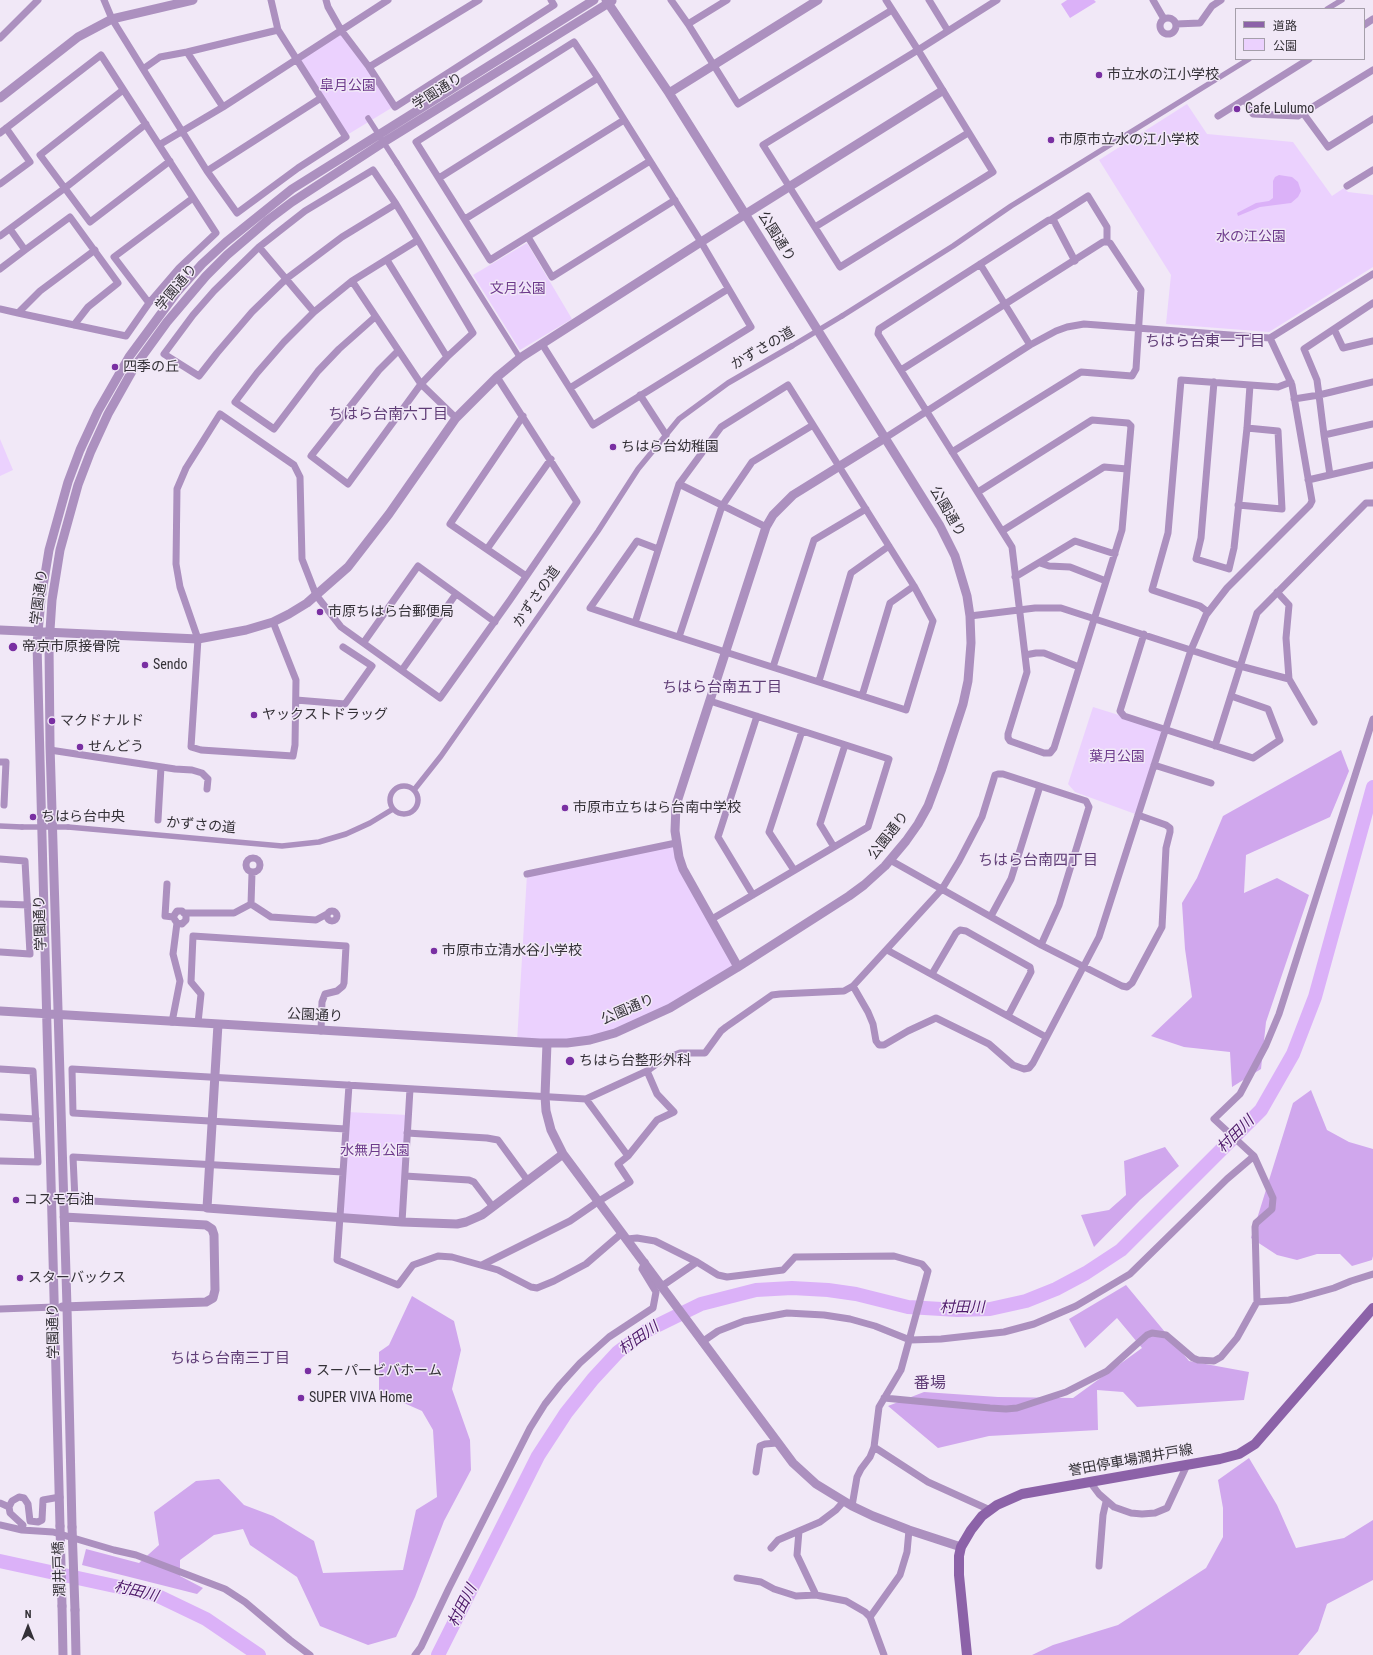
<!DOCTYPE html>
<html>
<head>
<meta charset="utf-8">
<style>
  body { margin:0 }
  #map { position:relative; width:1373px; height:1655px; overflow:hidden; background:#f1e8f7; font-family:"Roboto Condensed","Noto Sans JP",sans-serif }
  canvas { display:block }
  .legend { position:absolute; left:1235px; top:8px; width:130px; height:52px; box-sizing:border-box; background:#f1e8f7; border:1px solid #a59faa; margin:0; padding:5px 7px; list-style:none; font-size:12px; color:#343137 }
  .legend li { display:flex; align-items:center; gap:8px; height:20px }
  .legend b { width:20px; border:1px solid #a59faa }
  .north { position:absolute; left:8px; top:1607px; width:40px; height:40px; -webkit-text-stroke:3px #f1e8f7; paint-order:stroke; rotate:0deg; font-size:11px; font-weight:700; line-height:16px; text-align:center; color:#343137 }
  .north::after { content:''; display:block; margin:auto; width:14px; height:18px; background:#343137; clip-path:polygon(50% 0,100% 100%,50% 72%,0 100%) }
</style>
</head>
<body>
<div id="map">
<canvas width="1373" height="1655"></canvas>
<ul class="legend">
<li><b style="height:5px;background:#8c62a8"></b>道路</li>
<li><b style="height:11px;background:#ebd1fe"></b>公園</li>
</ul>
<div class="north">N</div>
</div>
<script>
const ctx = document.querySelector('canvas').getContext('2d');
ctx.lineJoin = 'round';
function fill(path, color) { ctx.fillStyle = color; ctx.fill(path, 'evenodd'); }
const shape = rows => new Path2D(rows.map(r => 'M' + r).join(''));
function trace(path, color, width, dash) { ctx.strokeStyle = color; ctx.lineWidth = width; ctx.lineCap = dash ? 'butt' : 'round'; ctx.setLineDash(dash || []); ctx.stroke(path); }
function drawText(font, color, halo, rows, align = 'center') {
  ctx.font = font + ' "Roboto Condensed","Noto Sans JP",sans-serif'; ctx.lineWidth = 3; ctx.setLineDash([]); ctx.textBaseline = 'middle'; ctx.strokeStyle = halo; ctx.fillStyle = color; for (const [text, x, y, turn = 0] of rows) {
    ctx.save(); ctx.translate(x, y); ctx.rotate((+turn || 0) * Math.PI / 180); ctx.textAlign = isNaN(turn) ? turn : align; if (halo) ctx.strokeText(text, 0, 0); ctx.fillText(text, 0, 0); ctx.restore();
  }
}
const green = shape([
  [341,32,393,107,347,135,299,60],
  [1187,104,1207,134,1293,142,1332,196,1344,188,1348,192,1373,195,1373,267,1269,332,1166,324,1171,275,1099,160],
  [527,243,572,319,520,350,473,275],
  [0,439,13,470,0,476],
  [1093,707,1167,730,1138,815,1075,792,1068,784],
  [676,843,683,869,738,967,670,1008,590,1040,517,1042,527,874],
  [347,1112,408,1115,402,1222,341,1218]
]);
const forest = shape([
  [1341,750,1349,771,1330,817,1246,855,1244,893,1277,878,1309,895,1266,1022,1261,1069,1232,1087,1230,1052,1184,1047,1151,1036,1192,997,1185,949,1182,903,1197,878,1223,816],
  [1311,1090,1327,1130,1349,1142,1373,1149,1373,1256,1372,1260,1352,1266,1340,1254,1317,1254,1297,1260,1277,1255,1251,1238,1293,1103],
  [1165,1147,1179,1166,1140,1200,1094,1247,1081,1215,1109,1210,1126,1195,1124,1161],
  [1126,1285,1189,1361,1249,1372,1244,1400,1137,1407,1123,1392,1097,1390,1098,1430,989,1436,938,1448,888,1406,924,1392,998,1397,1073,1398,1142,1348,1117,1318,1085,1348,1069,1319],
  [412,1296,454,1321,461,1350,452,1389,470,1440,471,1470,444,1521,415,1597,396,1637,368,1645,320,1626,297,1577,250,1545,243,1529,214,1535,180,1560,180,1576,203,1588,197,1594,82,1565,86,1549,139,1563,159,1545,154,1512,196,1481,219,1479,244,1505,273,1516,314,1541,323,1573,403,1570,416,1510,437,1497,433,1430,422,1411,379,1392,379,1352,389,1345],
  [1249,1458,1277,1505,1296,1548,1344,1538,1373,1520,1373,1580,1327,1604,1318,1631,1298,1655,1032,1655,1053,1645,1118,1625,1206,1568,1223,1537,1223,1508,1218,1480]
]);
const water = shape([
  [1067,0,1094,0,1096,2,1070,18,1061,4],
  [1279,175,1292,177,1298,182,1301,191,1298,197,1291,203,1260,207,1238,216,1237,213,1256,203,1269,201,1273,198,1273,181,1275,177]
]);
const river = shape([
  [0,1561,156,1595,206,1619,259,1655],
  [438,1655,538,1456,566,1413,593,1379,618,1352,646,1331,701,1304,756,1290,792,1288,828,1290,856,1294,908,1307,958,1310,990,1309,1026,1301,1056,1289,1086,1273,1121,1250,1261,1110,1293,1054,1315,997,1373,787]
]);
const pedestrian = shape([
  [1327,9,1342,0],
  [397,163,520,358],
  [842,316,953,246,1011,206,1249,59],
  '390 800a14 14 0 1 1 28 0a14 14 0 1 1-28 0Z',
  [414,790,441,756,598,531,638,469,679,419,728,383,792,346],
  [0,826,22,827],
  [68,827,282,846,319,842,346,834,370,823,393,809]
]);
const minor = shape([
  [104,0,112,19,143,69,207,171,237,213,298,168,346,137,278,30,271,0],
  [326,0,328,7,341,30,369,67,395,107,554,5,551,0],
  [671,0,688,24,738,104,892,10],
  [886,0,918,50,993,172,840,267,763,145,918,50,997,0],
  [929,0,948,31],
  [1153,0,1164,19],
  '1160 26a8 8 0 1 1 16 0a8 8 0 1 1-16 0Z',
  [688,24,727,0],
  [1176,24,1200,23,1212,6,1221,0],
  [1364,25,1373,19],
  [0,38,38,0],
  [187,52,223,107],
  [369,67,479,0],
  [143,69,160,57,187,52,278,30],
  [123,90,40,155,90,222,170,161],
  [1245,100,1253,114,1298,116,1373,70],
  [1303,113,1328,147,1373,119],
  [1218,116,1309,59],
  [0,133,101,55,159,145,223,107,388,0],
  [159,145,216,233,179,268,149,303,114,257,193,198],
  [207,171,321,98],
  [439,178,598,78],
  [0,184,30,162,6,128],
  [1347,186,1373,170],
  [396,204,342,237,286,279,252,312,217,353,199,376,164,354,193,315,214,291,259,247,305,211,373,170,396,204,418,240,473,333,447,357,421,384,348,484,311,456,379,370,398,351],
  [465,219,624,120],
  [1052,219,1088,196,1107,227,1107,242],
  [815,227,968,133],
  [0,236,65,188,146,124],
  [528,237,552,277,675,200],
  [259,247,314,312],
  [25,250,70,217,118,283,88,307,74,325],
  [95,250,40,291,18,313,126,336,149,303],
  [387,260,447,357],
  [980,264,1030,345],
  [0,269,25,250,10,229],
  [352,281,421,384,456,418],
  [0,309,18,313],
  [375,317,339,349,318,371,274,429,235,402,257,373,284,342,314,312,352,281,418,240],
  [1334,329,1343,348,1373,341],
  [542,344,593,425,751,327,701,242,598,78,574,42,416,142,490,260,650,161],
  [901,370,1103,242,1107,242,1110,243,1141,290,1136,369,1132,376,1081,372,952,452],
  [1214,382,1201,538,1196,559,1229,569,1234,548,1247,428,1250,385],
  [570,388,728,289],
  [640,395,666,435],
  [1294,399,1319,395,1317,380,1304,349,1373,303],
  [523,416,450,524,526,576],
  [1324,435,1319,395,1373,382],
  [885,438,1030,345,1056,331,1067,327,1084,324,1270,338,1373,274],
  [1330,475,1324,435,1373,424],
  [1308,480,1373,465],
  [679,484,766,527],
  [978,492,1092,420,1128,423,1131,426,1122,530,1054,748,1050,753,1044,753,1010,741,1008,738,1008,734,1027,672,1012,547,878,334,879,329,1049,220,1054,221,1075,261],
  [1238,505,1282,509,1278,431,1247,428],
  [1002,531,1104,467,1127,469],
  [487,549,551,459],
  [1040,563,1049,566,1070,567,1106,581],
  [1015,577,1075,541,1115,554],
  [1277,592,1289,605,1286,638,1289,679,1314,722],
  [1208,612,1200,606,1152,590,1168,533,1181,380,1278,387,1291,382],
  [970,616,1035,608,1061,608,1240,666,1289,679],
  [273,622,296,680,295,745,293,756,201,750,191,747,198,639,180,587,176,564,177,489,186,468,220,414,294,465,300,477,302,559,316,595,341,627,440,698,510,600,577,502,497,377],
  [635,623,679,484,721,427,788,385,914,586,933,621,906,710,635,623,590,608,637,541,658,549],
  [1144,634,1120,711,1124,716,1253,758,1280,740,1268,709,1231,696],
  [679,637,722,506,752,462,813,425],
  [364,642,418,566,495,622],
  [1025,655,1036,653,1044,653,1079,667],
  [773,667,814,540,866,509],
  [402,670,456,594],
  [819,681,851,573,889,546],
  [862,696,890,603,914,586],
  [296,700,345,704,372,666,343,647],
  [710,701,889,759,868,827,712,919],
  [1215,746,1257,613,1366,503,1373,503],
  [50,750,175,769,192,770,202,773,208,779,207,789],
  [0,762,6,762,4,805],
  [1154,765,1211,783],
  [158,820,161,767],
  [834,847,820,824,845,745],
  '246 865a7 7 0 1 1 14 0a7 7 0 1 1-14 0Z',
  [0,859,25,861,30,954,0,952],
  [890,860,1041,945,1122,986,1127,987,1132,983,1162,927,1166,848,1170,832,1170,828,1166,825,1138,815],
  [794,870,769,832,802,731],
  [527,874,676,843],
  [167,884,165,916,173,917],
  [753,895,718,837,757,716],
  [0,904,28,905],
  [251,904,252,873],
  '327 916a5 5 0 1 1 10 0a5 5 0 1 1-10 0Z',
  [184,913,234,913,251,904,271,917,316,920,327,914],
  [991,916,1011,879,1040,786],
  [887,950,1046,1037],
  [932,974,956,933,960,930,966,931,1030,967,1031,972,1008,1016],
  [853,986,868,1012,873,1024,876,1041,879,1045,884,1045,908,1031,936,1018,989,1044,1013,1065,1024,1069,1029,1068,1033,1063,1099,937,1191,650,1206,615,1227,588,1310,505,1312,501,1292,385,1270,338],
  [172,1022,180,981,173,954,177,923,173,917,177,911,182,911,186,915,186,920,182,924,177,923],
  [198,1023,201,994,191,982,193,936,346,946,344,983,343,986,337,991,325,994,322,1002,321,1031],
  [0,1069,33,1071,38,1162,0,1161],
  [349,1085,337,1260,398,1285,413,1265,438,1256,452,1257,498,1270,531,1287,537,1288,554,1281,586,1264,622,1233],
  [586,1099,628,1156],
  [0,1117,36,1119],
  [346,1129,73,1113,72,1069,586,1099,647,1071,662,1060,680,1053,705,1053,721,1031,726,1027,772,995,780,994,844,991,853,986,942,889,959,861,982,817,995,775,998,774,1003,774,1086,801,1089,807,1059,905,1041,945],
  [407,1133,487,1138,498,1140,528,1181],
  [405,1176,469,1180,474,1182,493,1207],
  [207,1208,75,1200,73,1157,343,1172],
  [402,1222,410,1089],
  [627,1239,637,1238,655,1241,697,1262,718,1275,727,1277,783,1270,795,1257,894,1256,922,1264,928,1271,901,1370,879,1407,874,1447,870,1457,861,1469,857,1477,852,1506],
  [482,1265,570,1221,599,1201,630,1182,618,1164,628,1156,657,1120,674,1112,657,1094,647,1071],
  [662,1286,697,1262],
  [1257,1302,1255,1227,1256,1223,1272,1209,1273,1198,1254,1156,1214,1119,1240,1094,1266,1045,1279,1014,1373,719],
  [0,1309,55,1307],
  [702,1342,718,1331,744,1321,787,1313,824,1315,850,1319,875,1326,910,1340,941,1339,1004,1332,1034,1324,1076,1306,1130,1274,1227,1179,1254,1156],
  [884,1398,990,1408,1006,1409,1017,1408,1066,1392,1107,1371,1147,1335,1152,1333,1166,1335,1193,1358,1198,1360,1214,1361,1221,1357,1237,1338,1257,1302,1289,1300,1302,1297,1334,1288,1351,1281,1373,1274],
  [874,1447,928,1482,990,1510],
  [756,1472,760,1446,765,1444,777,1443],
  [1090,1482,1099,1494,1114,1507,1131,1513,1142,1514,1155,1513,1167,1508,1187,1465],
  [0,1503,9,1507],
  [0,1525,22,1530,53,1532,114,1550,136,1555,225,1589,245,1602,290,1640,310,1655],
  [22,1530,23,1525,10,1513,9,1507,12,1501,19,1497,24,1498,28,1504,30,1521,38,1522,42,1520,43,1500,60,1497],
  [799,1531,797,1555,816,1595],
  [771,1548,778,1540,820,1522,836,1510,844,1501],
  [1099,1566,1103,1515,1106,1502],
  [737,1578,761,1582,774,1589,796,1596,816,1595,846,1601,865,1612,870,1617,884,1655],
  [870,1617,900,1575,907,1552,909,1530],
  [415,1655,421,1647,449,1588,530,1428,545,1404,560,1385,580,1363,609,1337,653,1308,656,1292,642,1269,645,1262]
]);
const tertiary = shape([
  [669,93,818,0],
  [0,98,78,37,112,19,193,0],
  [0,630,198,639,246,630,273,622,289,614,307,603,348,567,389,514,456,418,497,377,520,358,701,242,942,91],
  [738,967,683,869,679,857,675,831,676,805,766,527,773,515,793,495,885,438],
  [0,1011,540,1043,567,1043,590,1040,615,1033,670,1008,738,967,849,896,864,885,885,866,906,841,918,824,928,806,941,771,963,704,968,681,971,643,970,616,967,596,955,556,940,526,745,214,669,93,606,0],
  [218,1024,207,1208,402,1222,457,1224,466,1222,482,1215,563,1154],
  [547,1043,545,1096,546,1111,551,1130,563,1154,793,1463,816,1484,852,1506,873,1516,909,1530,961,1547],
  [62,1307,206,1302,213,1298,215,1290,214,1235,212,1229,206,1225,64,1217],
  [60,1526,37,644,41,599,49,550,68,482,80,450,98,411,129,357,177,292,202,264,226,242,292,189,594,0],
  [72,1527,67,1307,50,745,49,645,52,600,60,550,78,485,91,451,108,414,135,366,167,322,206,276,227,255,268,220,292,202,384,142,612,1],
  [62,1606,63,1655],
  [75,1610,76,1655]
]);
const secondary = shape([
  [967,1655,959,1575,959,1556,961,1547,971,1530,982,1516,997,1505,1022,1494,1220,1459,1239,1454,1255,1444,1373,1308]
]);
const pedestrianBridge = shape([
  [368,118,397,163],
  [792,346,842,316],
  [22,827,68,827]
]);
const tertiaryBridge = shape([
  [60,1526,62,1606],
  [72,1527,75,1610]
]);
const markers = [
  [1099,75,4,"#792fa2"],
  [1237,109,4,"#792fa2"],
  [1051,140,4,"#792fa2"],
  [115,367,4,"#792fa2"],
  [613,447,4,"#792fa2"],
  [320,612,4,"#792fa2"],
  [13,647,5,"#792fa2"],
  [145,665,4,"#792fa2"],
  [254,715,4,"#792fa2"],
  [52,721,4,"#792fa2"],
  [80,747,4,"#792fa2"],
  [565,808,4,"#792fa2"],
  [33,817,4,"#792fa2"],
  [434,951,4,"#792fa2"],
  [570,1061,5,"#792fa2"],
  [16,1200,4,"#792fa2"],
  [20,1278,4,"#792fa2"],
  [308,1371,4,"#792fa2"],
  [301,1398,4,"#792fa2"]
];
const poiNames = [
  ["市立水の江小学校",1107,75],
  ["Cafe Lulumo",1245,109],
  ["市原市立水の江小学校",1059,140],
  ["四季の丘",123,367],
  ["ちはら台幼稚園",621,447],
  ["市原ちはら台郵便局",328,612],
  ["帝京市原接骨院",22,647],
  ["Sendo",153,665],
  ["ヤックストドラッグ",262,715],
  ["マクドナルド",60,721],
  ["せんどう",88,747],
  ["市原市立ちはら台南中学校",573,808],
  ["ちはら台中央",41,817],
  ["市原市立清水谷小学校",442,951],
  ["ちはら台整形外科",579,1061],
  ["コスモ石油",24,1200],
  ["スターバックス",28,1278],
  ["スーパービバホーム",316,1371],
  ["SUPER VIVA Home",309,1398]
];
const parkNames = [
  ["皐月公園",348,86],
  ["水の江公園",1251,237],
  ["文月公園",518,289],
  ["葉月公園",1117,757],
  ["水無月公園",375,1151]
];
const streetNames = [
  ["学園通り",438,92,-32],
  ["公園通り",776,237,58],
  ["学園通り",177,288,-50],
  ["かずさの道",763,349,-30],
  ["公園通り",947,512,60],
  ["学園通り",40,597,-83],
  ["かずさの道",537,597,-55],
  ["かずさの道",201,826,5],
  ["公園通り",889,836,-52],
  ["学園通り",41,923,-92],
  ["公園通り",628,1010,-23],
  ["公園通り",315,1016,3],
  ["学園通り",54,1331,-91],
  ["誉田停車場潤井戸線",1131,1461,-10],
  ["潤井戸橋",60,1569,-92]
];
const neighbourhoodNames = [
  ["ちはら台東一丁目",1205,342],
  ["ちはら台南六丁目",388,415],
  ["ちはら台南五丁目",722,688],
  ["ちはら台南四丁目",1038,861],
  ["ちはら台南三丁目",230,1359]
];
const waterNames = [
  ["村田川",1236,1135,-45],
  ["村田川",962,1308],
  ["村田川",639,1339,-35],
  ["村田川",136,1592,14],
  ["村田川",463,1606,-63]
];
const quarterNames = [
  ["番場",930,1384]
];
fill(green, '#ebd1fe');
fill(forest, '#d0a7ed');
fill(water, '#dbb1f8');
trace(river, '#dbb1f8', 14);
trace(pedestrian, '#ac90bf', 5.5);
trace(minor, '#ac90bf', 7);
trace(tertiary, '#ac90bf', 9);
trace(secondary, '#8c62a8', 10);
trace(pedestrianBridge, '#ac90bf', 5.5);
trace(tertiaryBridge, '#ac90bf', 9);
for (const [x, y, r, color] of markers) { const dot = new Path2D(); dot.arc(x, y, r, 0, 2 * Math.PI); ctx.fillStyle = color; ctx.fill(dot); trace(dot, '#f1e8f7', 1.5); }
drawText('14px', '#343137', '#f1e8f7', poiNames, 'left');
drawText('14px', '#6d3a8c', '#f1e8f7', parkNames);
drawText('14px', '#343137', '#f1e8f7', streetNames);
drawText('15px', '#5f3c76', '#f1e8f7', neighbourhoodNames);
drawText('italic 15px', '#4f1a6b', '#f1e8f7', waterNames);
drawText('16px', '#5f3c76', '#f1e8f7', quarterNames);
</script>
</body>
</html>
